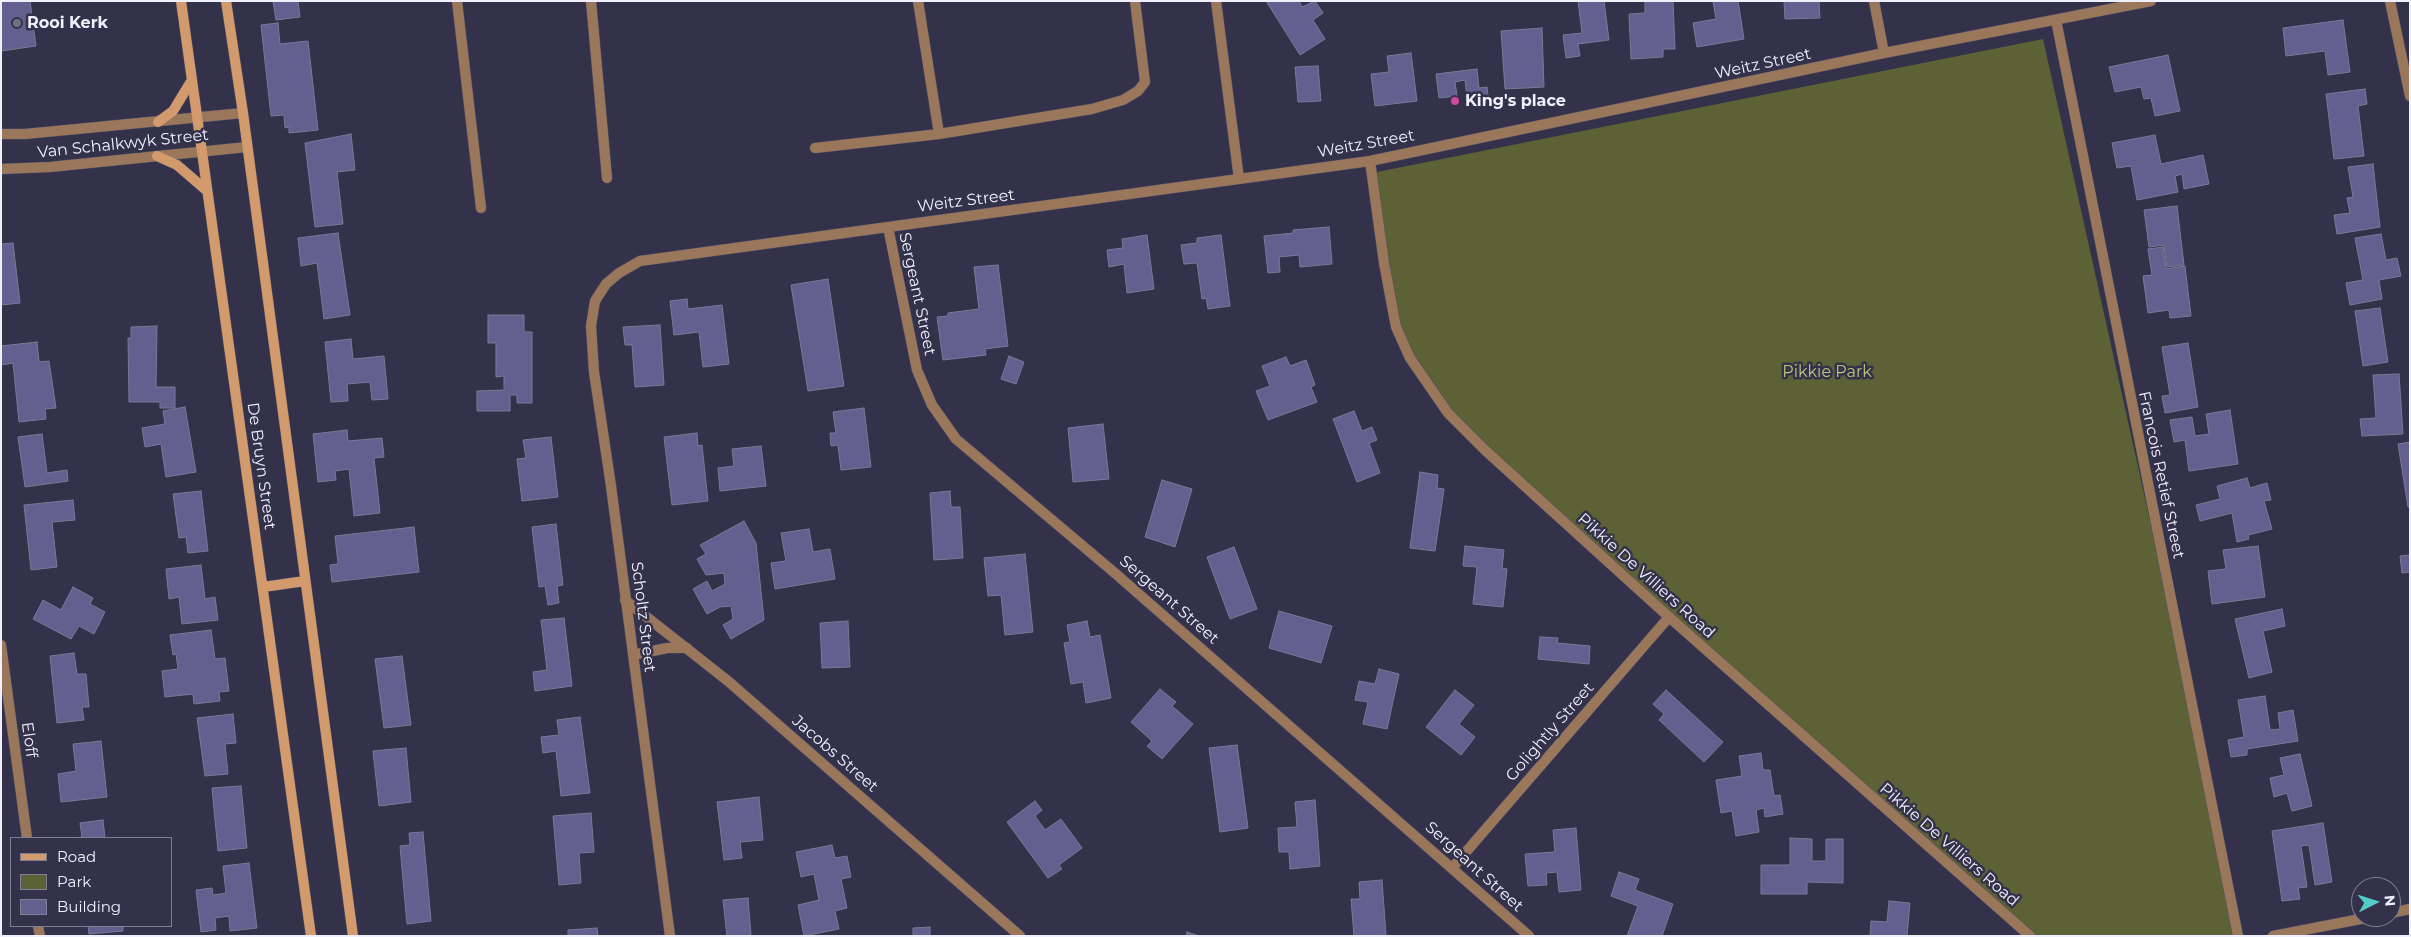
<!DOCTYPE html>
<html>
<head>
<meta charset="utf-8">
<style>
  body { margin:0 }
  #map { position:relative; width:2411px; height:937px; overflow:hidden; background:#34324b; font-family:Montserrat,sans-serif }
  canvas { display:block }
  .frame { position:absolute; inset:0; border:2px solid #f0f0fd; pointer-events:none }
  .legend { position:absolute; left:10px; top:837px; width:162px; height:90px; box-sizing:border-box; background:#34324b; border:1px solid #7f7e92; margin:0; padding:6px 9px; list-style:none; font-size:15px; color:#f0f0fd }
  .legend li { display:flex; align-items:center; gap:10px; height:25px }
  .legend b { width:25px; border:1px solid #7f7e92 }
  .north { position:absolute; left:2351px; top:877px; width:50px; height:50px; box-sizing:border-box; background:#34324b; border:1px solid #7f7e92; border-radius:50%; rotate:85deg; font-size:14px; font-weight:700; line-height:20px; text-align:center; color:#f0f0fd }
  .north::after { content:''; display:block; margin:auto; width:18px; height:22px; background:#53cdca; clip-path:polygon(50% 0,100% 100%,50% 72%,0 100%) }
</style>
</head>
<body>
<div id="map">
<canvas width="2411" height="937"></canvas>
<div class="frame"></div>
<ul class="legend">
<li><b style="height:6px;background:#d39a6d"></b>Road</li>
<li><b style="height:14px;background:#5d6136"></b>Park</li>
<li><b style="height:14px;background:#635f8e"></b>Building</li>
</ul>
<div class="north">N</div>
</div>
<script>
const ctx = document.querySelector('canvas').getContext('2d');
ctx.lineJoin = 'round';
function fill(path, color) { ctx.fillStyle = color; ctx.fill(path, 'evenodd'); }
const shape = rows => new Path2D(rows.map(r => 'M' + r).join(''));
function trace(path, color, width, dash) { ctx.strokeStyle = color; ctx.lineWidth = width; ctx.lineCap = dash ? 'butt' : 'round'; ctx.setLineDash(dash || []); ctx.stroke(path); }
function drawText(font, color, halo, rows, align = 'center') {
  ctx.font = font + ' Montserrat,sans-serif'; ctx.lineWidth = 5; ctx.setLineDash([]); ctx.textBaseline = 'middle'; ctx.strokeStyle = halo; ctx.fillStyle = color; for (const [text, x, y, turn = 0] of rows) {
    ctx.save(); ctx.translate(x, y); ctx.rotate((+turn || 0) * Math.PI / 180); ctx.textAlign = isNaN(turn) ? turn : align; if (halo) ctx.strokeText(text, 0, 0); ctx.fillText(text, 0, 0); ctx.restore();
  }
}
const green = shape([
  [2043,39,2171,615,2234,936,2036,936,1676,618,1449,411,1400,333,1372,173]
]);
const building = shape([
  [1,1,30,1,36,46,1,51,1,1],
  [273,1,298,1,300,17,276,20,273,1],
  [1266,1,1299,1,1302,7,1315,1,1323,13,1313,20,1325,39,1300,55,1266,1],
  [1578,1,1604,1,1609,40,1578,44,1580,56,1566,58,1563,35,1582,33,1578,1],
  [1645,1,1673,1,1675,49,1663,49,1663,57,1631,59,1629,14,1645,13,1645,1],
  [1713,1,1738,1,1744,39,1697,47,1693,23,1716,19,1713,1],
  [1784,1,1819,1,1820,18,1785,19,1784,1],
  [2343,20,2350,72,2328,75,2325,51,2286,56,2283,28,2343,20],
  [278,23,280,44,308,41,318,130,289,133,289,127,285,128,284,115,271,116,261,25,278,23],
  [1542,28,1544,87,1505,89,1501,31,1542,28],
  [1411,53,1417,101,1375,106,1371,74,1389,72,1387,56,1411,53],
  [2168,55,2180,111,2155,116,2151,98,2144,99,2141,87,2115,92,2109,67,2168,55],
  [1318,66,1321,101,1298,102,1295,67,1318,66],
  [1477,69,1479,88,1487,87,1488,95,1467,98,1465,80,1455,82,1457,96,1439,98,1436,74,1477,69],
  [2365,89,2367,104,2358,106,2364,156,2334,159,2326,94,2365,89],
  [351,134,355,170,337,172,343,224,315,227,305,143,351,134],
  [2155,135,2161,164,2203,155,2209,184,2184,189,2182,174,2175,176,2178,192,2137,200,2131,166,2117,168,2112,143,2155,135],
  [2373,164,2380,227,2337,234,2334,215,2350,213,2347,198,2353,197,2348,167,2373,164],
  [2177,206,2184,265,2167,267,2164,245,2149,247,2144,210,2177,206],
  [1329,227,1332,264,1300,267,1299,255,1279,257,1280,272,1268,273,1264,236,1293,233,1293,230,1329,227],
  [338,233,350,315,324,319,317,263,301,266,298,238,338,233],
  [2381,234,2386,260,2397,258,2401,276,2379,280,2382,299,2350,305,2346,283,2363,280,2355,238,2381,234],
  [1147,235,1154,289,1127,293,1124,264,1109,267,1107,250,1123,248,1122,239,1147,235],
  [1221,235,1230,306,1208,309,1206,298,1202,299,1197,263,1184,264,1181,245,1197,243,1197,238,1221,235],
  [13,243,20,303,1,305,1,244,13,243],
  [2163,247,2166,269,2185,266,2191,316,2170,318,2169,310,2148,313,2143,276,2152,275,2148,249,2163,247],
  [998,265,1008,346,985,349,986,355,943,360,937,317,948,316,948,313,979,309,974,267,998,265],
  [828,279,844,386,808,391,791,285,828,279],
  [687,299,688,309,722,305,729,364,703,367,699,332,674,335,670,301,687,299],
  [2380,308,2388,362,2363,366,2355,311,2380,308],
  [488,315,524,315,524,332,532,332,532,403,517,403,517,395,510,395,510,411,477,411,477,391,504,390,504,376,496,377,496,343,488,343,488,315],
  [660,325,664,385,635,387,632,345,625,345,623,327,660,325],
  [157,326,156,387,175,387,175,408,160,408,160,402,129,402,128,338,131,338,131,327,157,326],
  [351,339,353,359,384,356,388,399,372,400,370,382,347,384,348,401,331,402,325,342,351,339],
  [37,342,39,362,49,361,56,408,45,409,46,419,19,422,13,363,1,365,1,346,37,342],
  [2188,343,2198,407,2165,413,2162,396,2170,395,2162,347,2188,343],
  [1009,356,1024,362,1016,384,1001,379,1009,356],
  [1286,357,1290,366,1306,360,1315,385,1311,387,1317,402,1268,420,1256,391,1270,386,1262,366,1286,357],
  [2399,374,2403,434,2362,436,2360,419,2376,418,2373,375,2399,374],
  [185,407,196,472,166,477,161,444,145,447,142,428,165,424,163,411,185,407],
  [864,408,871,467,841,470,838,445,831,446,830,433,836,433,833,412,864,408],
  [2230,410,2238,464,2189,471,2185,440,2174,442,2170,420,2192,417,2195,436,2209,434,2206,414,2230,410],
  [1354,411,1362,431,1372,427,1377,440,1369,443,1380,473,1357,482,1333,419,1354,411],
  [1103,424,1109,479,1073,482,1068,428,1103,424],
  [347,430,348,441,382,438,384,457,374,458,380,513,354,516,349,469,335,471,336,480,318,482,313,434,347,430],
  [697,433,698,446,702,445,708,501,672,505,664,437,697,433],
  [42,434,47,473,67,470,68,481,25,487,18,437,42,434],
  [551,437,558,497,522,501,517,459,526,458,523,440,551,437],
  [2410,442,2410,507,2408,507,2398,444,2410,442],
  [761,446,766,486,720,491,718,468,734,466,732,449,761,446],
  [1420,472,1438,475,1437,488,1444,489,1435,551,1410,548,1420,472],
  [2247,478,2250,488,2267,483,2271,500,2264,501,2272,529,2248,535,2249,539,2237,542,2232,513,2200,521,2196,505,2220,499,2217,486,2247,478],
  [1162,480,1192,489,1175,547,1145,537,1162,480],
  [201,491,208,551,188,553,186,537,179,538,173,494,201,491],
  [950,491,951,507,960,507,963,558,934,560,930,493,950,491],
  [73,500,75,520,52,522,57,567,31,570,24,505,73,500],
  [744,521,756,543,764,620,731,639,723,625,733,619,731,606,720,607,707,614,693,589,707,581,712,591,725,584,724,573,706,575,697,559,706,554,700,545,744,521],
  [556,524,563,585,557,586,559,603,548,605,545,586,539,587,532,527,556,524],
  [414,527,419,572,332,582,330,565,338,564,335,536,414,527],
  [809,529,813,552,830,549,835,579,775,589,771,563,786,561,781,533,809,529],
  [1465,546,1504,550,1502,568,1507,569,1503,607,1473,604,1477,567,1463,566,1465,546],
  [2258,546,2265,597,2212,604,2208,571,2226,569,2223,550,2258,546],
  [1234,547,1257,609,1230,619,1207,557,1234,547],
  [1025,554,1033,632,1005,635,1001,595,988,596,984,558,1025,554],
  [2410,555,2410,572,2402,573,2400,556,2410,555],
  [201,565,205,599,215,597,218,620,182,624,179,597,169,599,166,569,201,565],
  [73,587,93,598,90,604,105,612,94,634,79,626,71,639,33,619,43,600,61,610,73,587],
  [2282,609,2285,626,2263,631,2272,672,2249,678,2235,619,2282,609],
  [1279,611,1332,626,1321,663,1269,648,1279,611],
  [564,618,572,686,535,691,533,672,547,670,541,620,564,618],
  [848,621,850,667,822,668,820,623,848,621],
  [1087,621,1090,637,1100,635,1111,698,1086,703,1083,682,1071,684,1064,643,1070,642,1067,625,1087,621],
  [211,630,215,659,225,658,229,691,219,692,220,701,194,704,193,694,165,697,162,671,178,669,176,654,173,655,170,635,211,630],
  [1540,637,1558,638,1557,643,1590,646,1589,664,1538,659,1540,637],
  [74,653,77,674,86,674,89,707,82,707,84,720,57,723,50,656,74,653],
  [402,656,411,725,384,728,375,659,402,656],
  [1379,669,1399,674,1387,729,1363,724,1368,702,1355,700,1359,681,1375,684,1379,669],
  [1160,689,1176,702,1172,706,1193,724,1162,759,1147,746,1152,741,1131,722,1160,689],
  [1455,690,1474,705,1459,724,1475,737,1461,755,1426,727,1455,690],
  [1666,690,1723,742,1704,762,1659,720,1664,714,1653,704,1666,690],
  [2265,696,2270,730,2280,729,2278,713,2293,710,2298,741,2247,749,2247,755,2231,757,2228,740,2244,737,2238,700,2265,696],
  [233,714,236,743,225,744,228,774,205,776,197,718,233,714],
  [580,717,590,793,561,796,556,751,543,753,541,737,559,735,557,720,580,717],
  [101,741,107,797,61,802,58,774,76,771,73,744,101,741],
  [1237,745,1248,828,1220,832,1209,748,1237,745],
  [406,748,411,802,379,806,373,751,406,748],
  [1761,753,1763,770,1770,770,1774,796,1780,795,1783,814,1765,817,1764,808,1756,810,1759,832,1736,836,1732,811,1721,813,1716,780,1742,776,1739,756,1761,753],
  [2300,754,2312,806,2292,811,2287,793,2274,797,2270,778,2284,775,2280,758,2300,754],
  [241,786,247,848,218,851,212,788,241,786],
  [759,797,763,840,740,842,742,858,724,860,717,802,759,797],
  [1315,800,1320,866,1290,869,1289,852,1279,852,1278,828,1297,827,1295,802,1315,800],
  [1035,801,1042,810,1035,816,1045,830,1061,819,1082,848,1059,865,1062,869,1048,878,1007,822,1035,801],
  [591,813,594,852,579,853,581,883,559,885,553,816,591,813],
  [103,820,105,838,74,838,82,837,80,823,103,820],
  [2323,823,2332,882,2315,885,2309,845,2301,846,2307,887,2298,888,2300,899,2282,901,2272,831,2323,823],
  [1576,828,1581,890,1559,892,1557,872,1546,873,1547,885,1528,886,1525,854,1555,852,1553,830,1576,828],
  [423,832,431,921,407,924,400,846,410,845,409,833,423,832],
  [1790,838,1812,839,1812,861,1826,861,1826,839,1843,839,1843,883,1807,882,1807,894,1761,894,1761,865,1790,865,1790,838],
  [832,845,835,858,847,856,851,877,841,879,847,908,835,911,839,929,804,936,798,905,819,900,814,874,801,877,796,852,832,845],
  [249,863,257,928,230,931,229,916,215,918,216,930,201,932,196,890,212,888,213,895,226,893,223,866,249,863],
  [1619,872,1639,879,1635,890,1673,904,1662,936,1627,936,1638,906,1611,896,1619,872],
  [1382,880,1386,936,1354,936,1351,899,1360,899,1359,882,1382,880],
  [748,898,751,936,727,936,723,900,748,898],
  [1889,901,1910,903,1907,936,1870,936,1871,921,1887,922,1889,901],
  [88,926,123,926,123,931,89,934,88,926],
  [930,927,930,936,913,936,913,928,930,927],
  [597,928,598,936,568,936,568,930,597,928],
  [1187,932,1199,936,1186,936,1187,932]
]);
const street = shape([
  [457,1,481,208],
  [591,1,607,178],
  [918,1,939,134],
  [1216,1,1239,179],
  [1874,1,1884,53],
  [2390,1,2410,96],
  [2056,20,2238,936],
  [1,134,25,134,243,113],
  [815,148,939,134,1092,109,1123,100,1138,91,1145,82,1135,1],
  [1370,161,1384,263,1396,327,1410,358,1448,413,1486,451,1669,617,2030,936],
  [1,169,50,167,247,147],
  [888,227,917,370,932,405,956,439,1116,574,1529,936],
  [625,600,728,681,1020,936],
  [1,645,27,838],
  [633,655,667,648,687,648],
  [1453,867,1669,617],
  [2391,913,2410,909],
  [38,926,40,936],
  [670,936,611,486,594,372,591,326,595,301,606,284,619,273,640,261,1370,161,1884,53,2151,1],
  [2273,936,2371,917]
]);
const secondary = shape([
  [181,1,311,936],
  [226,1,243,113,353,936],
  [158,122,173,111,190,83],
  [157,156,177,165,206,190],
  [263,587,305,581]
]);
const markers = [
  [17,23,5,"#6b7280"],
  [1455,101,5,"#d1479c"]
];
const poiNames = [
  ["Rooi Kerk",27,23],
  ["King's place",1465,101]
];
const streetNames = [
  ["Weitz Street",1763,64,-12],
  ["Van Schalkwyk Street",123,144,-6],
  ["Weitz Street",1366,144,-10],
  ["Weitz Street",966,201,-7],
  ["Sergeant Street",917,294,78],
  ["De Bruyn Street",261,466,82],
  ["Francois Retief Street",2161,475,78],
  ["Pikkie De Villiers Road",1646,576,42],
  ["Sergeant Street",1169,600,41],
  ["Scholtz Street",643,617,83],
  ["Golightly Street",1550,732,-49],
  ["Eloff",29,740,82],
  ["Jacobs Street",835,754,41],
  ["Pikkie De Villiers Road",1949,845,41],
  ["Sergeant Street",1474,867,42]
];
const parkNames = [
  ["Pikkie Park",1827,372]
];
fill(green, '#5d6136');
fill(building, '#635f8e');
trace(building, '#7a7996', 1);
trace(street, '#525067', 11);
trace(secondary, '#525067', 11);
trace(street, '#9a765b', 10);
trace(secondary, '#d39a6d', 10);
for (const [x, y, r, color] of markers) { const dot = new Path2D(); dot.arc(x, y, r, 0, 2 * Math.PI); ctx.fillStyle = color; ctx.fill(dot); trace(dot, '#34324b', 2); }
drawText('bold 16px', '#f0f0fd', '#34324b', poiNames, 'left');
drawText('16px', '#f0f0fd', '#34324b', streetNames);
drawText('16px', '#bec575', '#34324b', parkNames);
</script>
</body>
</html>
